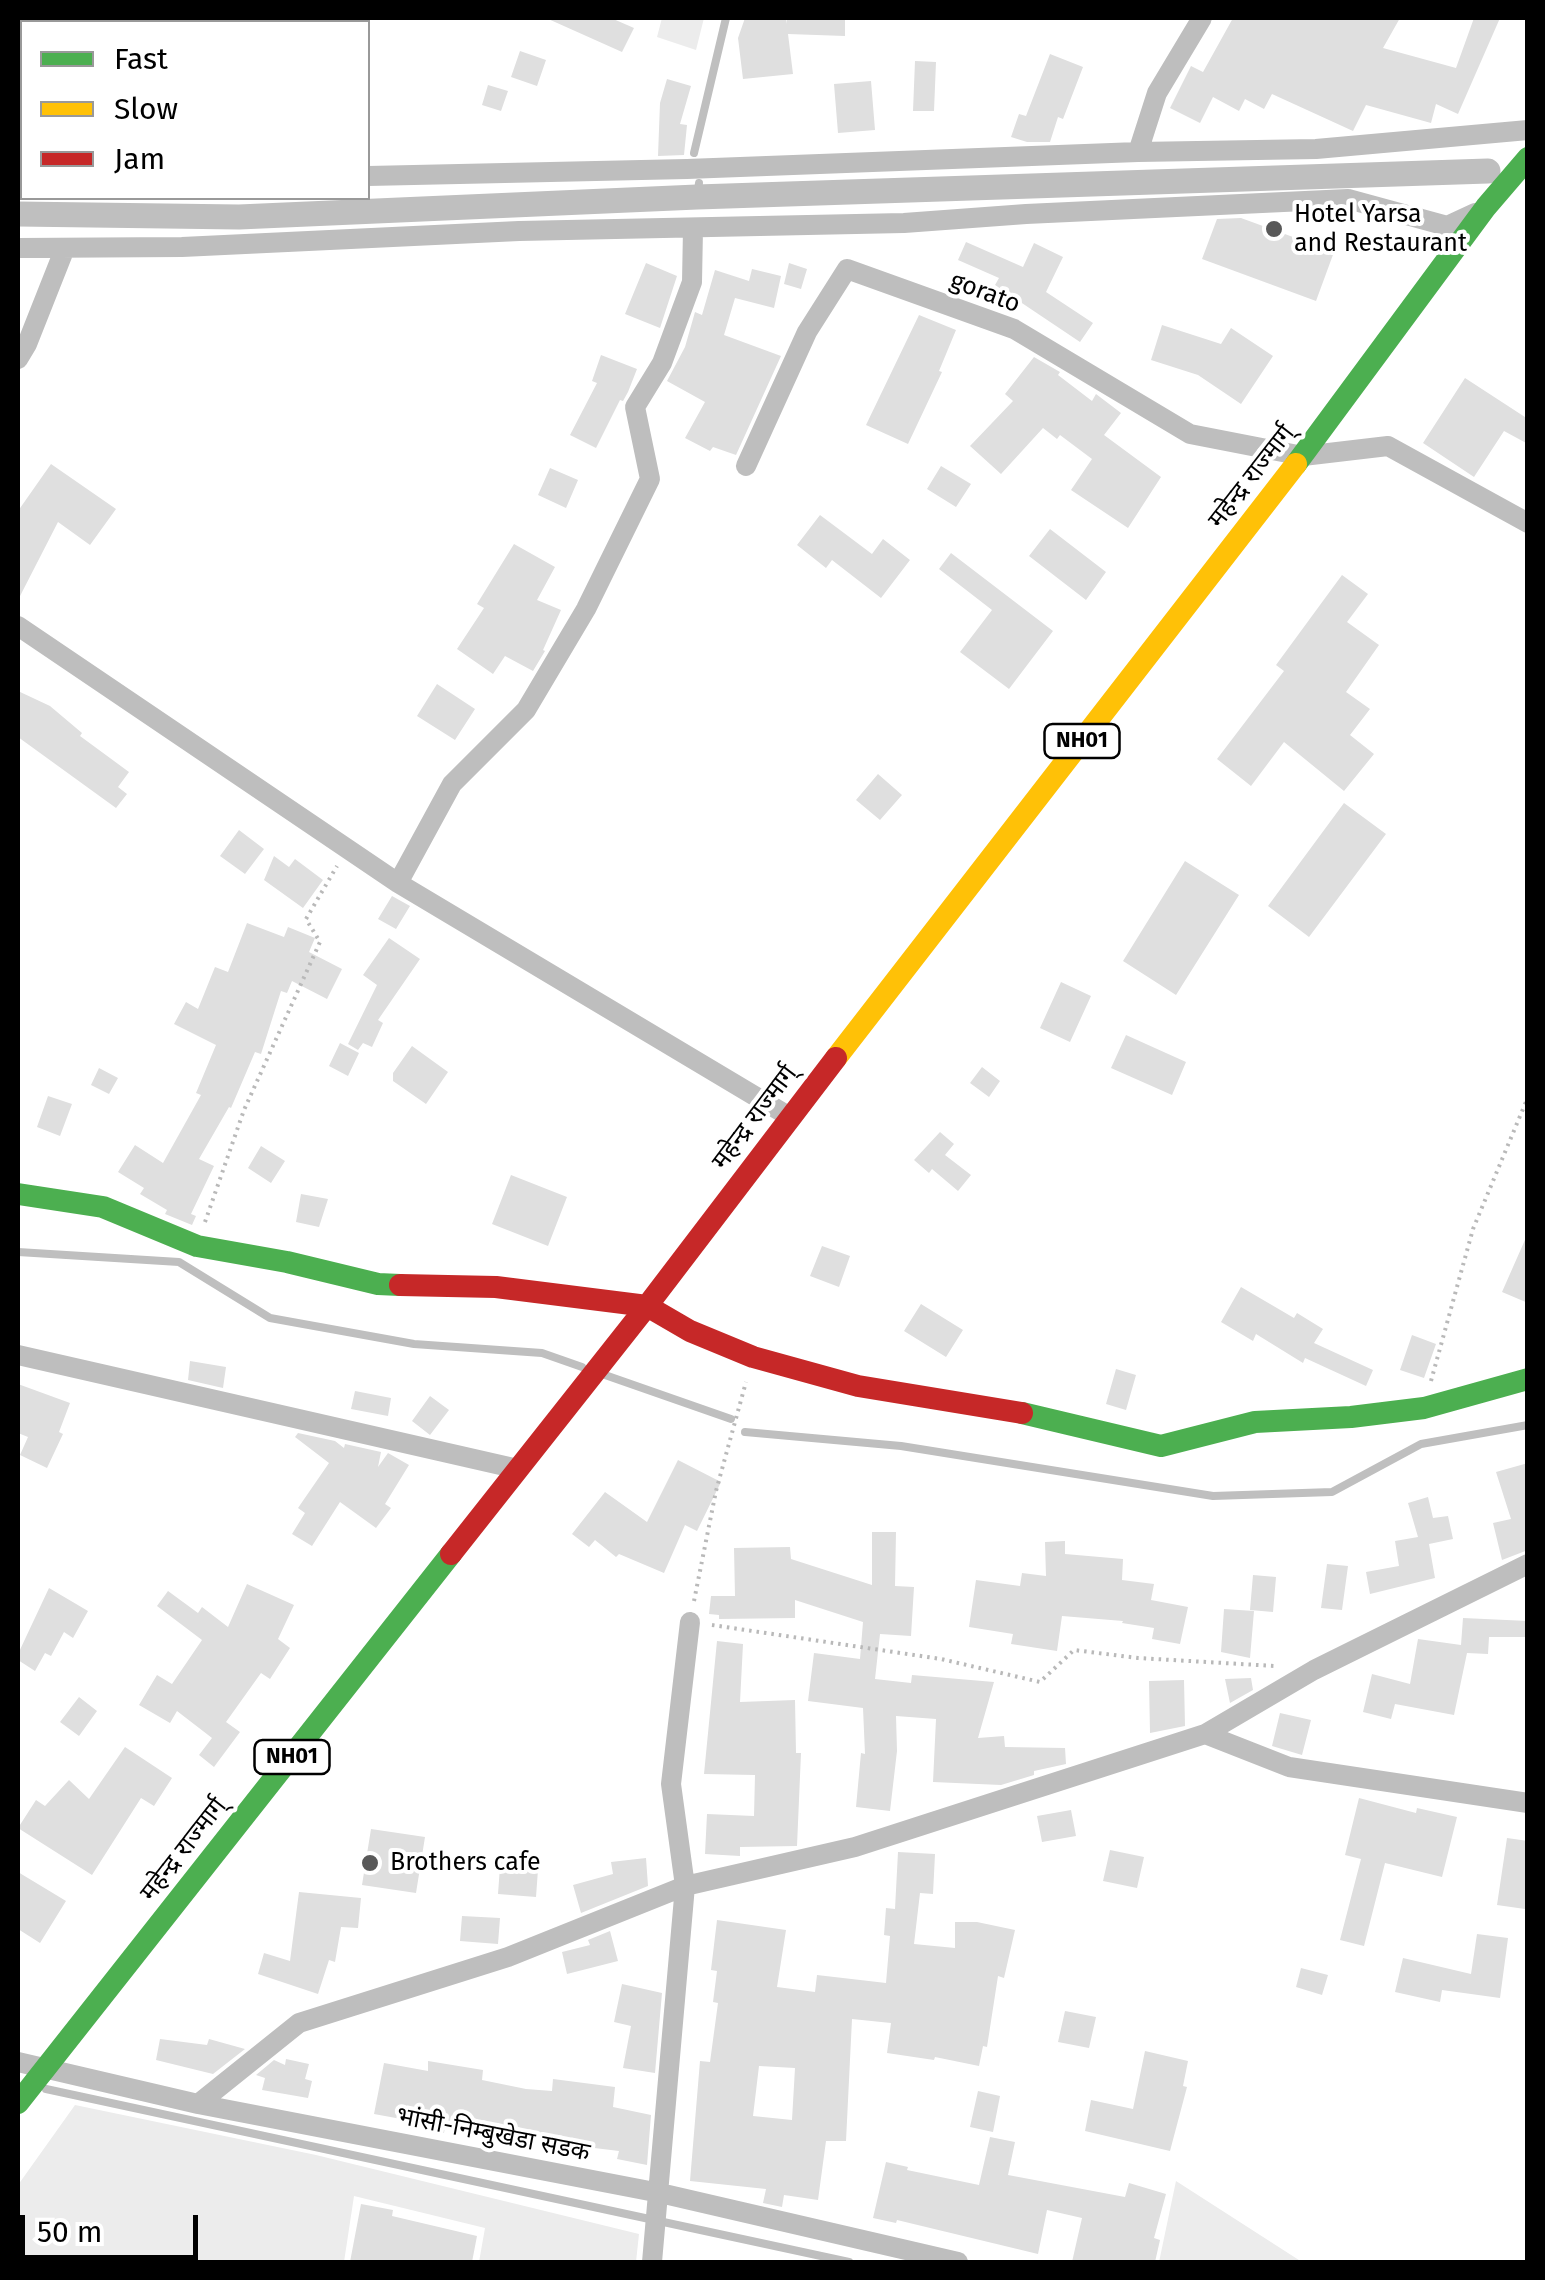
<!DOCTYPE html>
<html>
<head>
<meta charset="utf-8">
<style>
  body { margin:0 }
  #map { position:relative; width:1545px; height:2280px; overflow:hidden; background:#fff; font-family:"Fira Sans",sans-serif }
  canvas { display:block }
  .frame { position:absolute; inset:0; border:20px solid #000; pointer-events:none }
  .legend { position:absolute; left:20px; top:20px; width:350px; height:180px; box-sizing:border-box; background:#fff; border:2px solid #999; margin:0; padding:12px 18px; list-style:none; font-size:30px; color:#000 }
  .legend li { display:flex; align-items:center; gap:20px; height:50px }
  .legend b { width:50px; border:2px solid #999 }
  .scale { position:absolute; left:20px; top:2215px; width:178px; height:45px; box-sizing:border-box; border:5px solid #000; border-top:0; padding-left:12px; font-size:30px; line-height:35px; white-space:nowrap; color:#000; -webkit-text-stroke:8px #fff; paint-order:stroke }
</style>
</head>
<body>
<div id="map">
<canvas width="1545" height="2280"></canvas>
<div class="frame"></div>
<ul class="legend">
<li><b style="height:12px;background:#4caf50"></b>Fast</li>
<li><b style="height:12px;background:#ffc107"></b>Slow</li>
<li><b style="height:12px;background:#c62828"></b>Jam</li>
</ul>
<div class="scale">50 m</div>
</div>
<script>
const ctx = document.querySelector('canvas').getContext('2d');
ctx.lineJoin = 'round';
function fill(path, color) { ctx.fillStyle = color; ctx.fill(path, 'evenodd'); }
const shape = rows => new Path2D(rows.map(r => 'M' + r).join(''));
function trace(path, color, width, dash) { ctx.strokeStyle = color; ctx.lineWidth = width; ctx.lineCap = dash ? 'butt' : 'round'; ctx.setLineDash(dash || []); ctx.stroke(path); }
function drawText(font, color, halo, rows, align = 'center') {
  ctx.font = font + ' "Fira Sans","Noto Sans Devanagari",sans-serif'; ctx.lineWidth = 8; ctx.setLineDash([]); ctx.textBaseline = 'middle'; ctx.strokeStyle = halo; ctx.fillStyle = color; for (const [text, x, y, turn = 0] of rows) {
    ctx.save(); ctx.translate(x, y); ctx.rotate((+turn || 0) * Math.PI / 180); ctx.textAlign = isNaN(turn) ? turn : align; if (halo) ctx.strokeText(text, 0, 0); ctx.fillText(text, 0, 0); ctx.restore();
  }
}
const green = shape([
  [662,18,704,18,696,50,657,37],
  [75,2105,316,2155,639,2234,636,2262,479,2262,485,2228,354,2196,344,2262,18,2262,18,2185],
  [1176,2181,1302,2262,1159,2262]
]);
const stream = shape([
  [694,153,726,18],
  [697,197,699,183],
  [18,1252,179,1262,270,1318,414,1344,542,1353,582,1367],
  [605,1375,731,1419],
  [745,1432,901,1446,1213,1496,1332,1492,1421,1444,1528,1425],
  [46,2089,849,2262]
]);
const canal = shape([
  [18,214,239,217,697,197,1488,171]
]);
const building = shape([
  [546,18,611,18,634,28,622,52],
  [745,18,786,18,787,24,787,18,845,18,845,36,788,34,793,74,743,79,738,38],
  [1233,18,1400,18,1383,48,1456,68,1474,18,1500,18,1458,114,1436,104,1431,123,1366,105,1353,131,1272,94,1264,109,1245,99,1239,111,1213,97,1200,123,1170,108,1191,66,1203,72],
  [520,51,546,60,537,86,511,77],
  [1050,54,1083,67,1063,119,1058,117,1050,142,1027,142,1011,137,1019,114,1026,116],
  [915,61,936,62,934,111,913,111],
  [667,79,691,86,680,124,687,125,684,155,658,156,660,103],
  [871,81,875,130,838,133,834,84],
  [488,85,508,91,501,111,482,105],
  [1241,218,1334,252,1316,301,1202,259,1217,219],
  [966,242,1023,267,1034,243,1063,257,1046,292,1093,323,1080,342,995,285,999,278,958,260],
  [646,263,677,276,660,328,625,314],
  [789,263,807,269,801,289,784,284],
  [752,269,781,276,774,308,735,298,724,335,781,356,736,455,713,447,710,451,685,438,705,402,667,381,685,347,695,312,702,315,715,270,749,281],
  [919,315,956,330,939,371,942,372,908,444,866,425],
  [1162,325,1221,344,1231,328,1273,356,1241,404,1198,375,1151,360],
  [601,355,637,369,628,392,623,401,620,400,596,448,570,435,597,383,592,381],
  [1034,357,1060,372,1058,375,1092,401,1096,394,1121,413,1104,435,1161,477,1128,528,1071,490,1092,459,1060,435,1057,439,1043,428,1001,474,970,446,1013,401,1005,394],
  [1465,378,1528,419,1528,444,1504,431,1474,477,1423,443],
  [51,464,116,509,90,545,58,522,18,600,18,511],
  [941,466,971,484,956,507,927,489],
  [550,468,578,480,566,508,538,495],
  [820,515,872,554,883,539,910,560,881,598,832,560,826,568,797,545],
  [1050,529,1106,572,1086,600,1029,556],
  [514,544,555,567,537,600,561,610,543,650,545,651,533,671,505,656,493,674,457,649,484,608,477,604],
  [951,553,1053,631,1009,689,960,652,992,610,939,569],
  [1342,575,1368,594,1347,622,1379,645,1346,692,1370,709,1350,735,1374,754,1344,791,1284,742,1251,786,1217,759,1284,671,1276,665],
  [437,684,475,709,455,740,417,716],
  [18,691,50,706,82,733,80,736,129,772,118,787,127,794,116,808,18,737],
  [878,774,902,795,880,820,856,800],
  [1344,803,1386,834,1309,937,1268,906],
  [239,830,264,849,245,874,220,856],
  [274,856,289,867,295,859,323,880,303,908,264,880],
  [1185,861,1239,895,1176,995,1123,961],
  [392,896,410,906,396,929,378,919],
  [247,923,284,937,288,927,315,938,309,952,342,969,327,999,292,981,287,993,281,991,261,1054,255,1052,231,1108,229,1107,199,1159,214,1166,191,1214,196,1216,192,1225,165,1214,167,1210,140,1194,144,1188,118,1172,135,1145,163,1163,201,1095,196,1093,216,1045,174,1024,186,1002,198,1009,215,967,228,972],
  [389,938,420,959,378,1020,383,1023,372,1047,363,1043,358,1050,348,1044,377,985,363,975],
  [1061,982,1091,996,1070,1042,1040,1028],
  [1126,1035,1186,1062,1172,1095,1111,1068],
  [340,1043,359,1053,348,1076,329,1066],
  [412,1046,448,1072,426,1104,393,1081,393,1073],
  [982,1067,1000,1081,989,1097,970,1083],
  [99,1068,118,1078,109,1094,91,1085],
  [48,1096,72,1104,60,1136,37,1127],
  [940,1132,954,1144,945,1155,971,1175,958,1191,932,1169,929,1173,914,1160],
  [261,1146,285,1161,271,1183,248,1168],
  [511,1175,567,1197,548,1246,492,1224],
  [301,1194,328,1199,319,1227,296,1222],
  [1528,1233,1528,1303,1502,1292],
  [822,1246,850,1256,839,1287,810,1276],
  [1241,1287,1294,1318,1297,1313,1323,1329,1314,1343,1373,1370,1366,1386,1305,1358,1303,1363,1256,1334,1253,1341,1221,1322],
  [921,1304,963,1330,946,1357,904,1331],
  [1412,1335,1436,1344,1424,1378,1400,1370],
  [190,1361,226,1367,223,1388,188,1380],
  [1116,1369,1136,1375,1126,1410,1106,1404],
  [18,1384,70,1403,59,1432,63,1434,47,1468,20,1455,28,1437,18,1433],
  [355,1391,391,1398,388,1416,351,1409],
  [430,1396,449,1410,430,1435,412,1421],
  [298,1433,335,1441,344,1448,345,1444,381,1452,378,1467,388,1453,409,1465,385,1504,391,1508,376,1528,340,1502,312,1546,292,1534,305,1513,298,1508,329,1463,295,1437],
  [678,1460,721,1482,697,1531,685,1525,664,1573,619,1554,616,1557,595,1540,589,1547,572,1534,605,1492,647,1522],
  [1528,1463,1528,1550,1502,1560,1493,1523,1511,1519,1496,1472],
  [1428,1497,1433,1518,1448,1516,1453,1539,1429,1544,1435,1578,1370,1594,1366,1572,1399,1566,1395,1541,1418,1537,1408,1503],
  [872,1532,896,1532,895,1586,914,1587,911,1636,880,1634,875,1679,911,1683,912,1675,994,1682,978,1738,1004,1736,1005,1747,1065,1748,1066,1764,1034,1771,1034,1775,1001,1785,933,1782,936,1719,896,1716,897,1751,890,1811,856,1807,861,1753,865,1754,863,1708,808,1701,814,1653,860,1659,863,1622,795,1600,795,1618,719,1619,719,1615,709,1614,711,1596,735,1596,734,1548,790,1547,791,1559,872,1585],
  [1065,1541,1065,1554,1123,1559,1122,1580,1154,1584,1151,1600,1188,1607,1180,1644,1152,1639,1154,1628,1122,1623,1123,1621,1062,1616,1057,1651,1011,1644,1013,1634,969,1627,976,1580,1020,1586,1022,1573,1046,1576,1045,1542],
  [1327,1564,1348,1566,1342,1610,1321,1608],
  [1253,1575,1276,1577,1273,1612,1250,1610],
  [247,1584,294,1605,278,1639,290,1648,270,1679,261,1673,226,1722,240,1732,214,1767,199,1755,212,1738,177,1711,170,1723,139,1705,157,1675,172,1684,202,1640,157,1606,168,1591,198,1613,202,1607,228,1627],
  [49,1588,88,1611,73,1638,64,1632,51,1656,45,1653,35,1671,18,1660,18,1654],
  [1224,1609,1254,1611,1250,1658,1221,1652],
  [1463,1618,1528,1621,1528,1637,1489,1637,1488,1654,1467,1653,1454,1715,1395,1704,1391,1719,1363,1712,1372,1674,1410,1684,1418,1639,1461,1645],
  [717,1641,743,1644,740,1702,795,1700,796,1753,801,1753,797,1846,740,1847,740,1856,705,1854,707,1814,754,1816,755,1775,704,1774],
  [1251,1678,1253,1690,1230,1703,1225,1679],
  [1184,1680,1185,1726,1150,1733,1149,1681],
  [79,1697,97,1711,79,1736,60,1722],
  [1280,1713,1311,1720,1302,1755,1272,1746],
  [125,1747,172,1778,154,1806,141,1798,92,1875,18,1828,36,1800,45,1806,69,1780,89,1799],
  [1359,1798,1416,1813,1417,1808,1457,1817,1442,1877,1385,1863,1364,1946,1340,1940,1361,1859,1345,1855],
  [1071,1810,1076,1836,1042,1842,1037,1816],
  [371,1829,425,1837,416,1893,362,1885],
  [1507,1838,1528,1841,1525,1909,1497,1905],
  [1110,1850,1144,1857,1137,1888,1103,1881],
  [898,1852,935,1854,933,1894,920,1893,914,1944,955,1948,955,1922,977,1922,1015,1930,1004,1978,998,1976,987,2047,983,2046,979,2066,935,2057,934,2060,887,2053,891,2023,852,2019,846,2141,826,2141,818,2200,784,2195,782,2207,763,2203,766,2189,690,2181,700,2061,710,2062,718,2003,713,2002,717,1971,711,1970,717,1920,786,1930,777,1987,815,1992,817,1975,886,1983,890,1936,884,1935,886,1908,895,1909],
  [759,2066,795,2068,792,2120,753,2116],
  [501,1853,539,1856,536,1897,498,1894],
  [646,1858,648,1886,581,1913,573,1885,613,1874,611,1862],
  [18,1872,66,1901,40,1943,18,1929],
  [299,1892,361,1898,358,1928,341,1927,335,1962,329,1960,318,1994,258,1974,264,1953,290,1961],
  [462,1916,500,1918,498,1944,460,1941],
  [610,1931,618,1961,567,1974,562,1952,590,1945,588,1940],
  [1477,1934,1508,1938,1500,1998,1442,1990,1440,2002,1395,1992,1403,1958,1471,1974],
  [1301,1968,1328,1975,1322,1995,1296,1987],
  [622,1984,662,1993,655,2073,623,2068,631,2026,614,2022],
  [1065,2011,1096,2017,1089,2048,1058,2042],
  [160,2039,207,2045,209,2039,245,2049,213,2074,156,2060],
  [1145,2051,1188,2061,1183,2086,1187,2087,1170,2151,1085,2131,1091,2100,1133,2109],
  [286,2059,309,2064,305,2079,312,2081,308,2098,262,2090,265,2078,256,2075,274,2060,285,2065],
  [428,2061,483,2070,482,2080,526,2089,552,2091,553,2079,615,2087,613,2107,651,2115,647,2165,617,2159,619,2151,545,2142,545,2140,477,2129,445,2127,444,2133,422,2131,423,2123,374,2114,384,2063,428,2071],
  [978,2091,1000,2096,993,2132,970,2127],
  [990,2137,1015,2142,1008,2175,1125,2197,1129,2183,1166,2194,1154,2238,1160,2240,1155,2262,1072,2262,1082,2218,1047,2210,1038,2254,897,2220,896,2223,873,2218,886,2162,908,2167,907,2170,979,2185],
  [361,2204,393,2210,392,2216,477,2236,472,2262,350,2262]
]);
const path = shape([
  [205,1222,244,1110,320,942,306,919,337,866],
  [1431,1381,1473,1229,1528,1097],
  [694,1601,716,1491,746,1382],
  [712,1625,941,1659,1040,1682,1074,1650,1138,1658,1275,1666]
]);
const street = shape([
  [1202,18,1157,93,1138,152,1316,149,1528,130],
  [368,176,687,169,1138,152],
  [18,184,22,184],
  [18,248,182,247,519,231,904,223,1026,214,1348,199,1447,226,1475,213],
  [18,359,27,344,65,248],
  [746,466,807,332,847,269,1014,329,1190,434,1303,456,1388,446,1528,523],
  [18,626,398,883,790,1117],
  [398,883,452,784,526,710,586,609,650,479,635,407,662,363,692,282,693,229],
  [18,1355,518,1469],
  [1205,1734,1289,1767,1528,1803],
  [18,2062,198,2104,660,2193,958,2262],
  [198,2104,299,2023,508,1957,685,1886,855,1847,1205,1734,1314,1670,1528,1564],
  [652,2262,685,1886,671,1784,690,1622]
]);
const fast = shape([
  [1296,464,1486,207,1528,158],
  [18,1194,103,1207,197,1246,287,1262,378,1284,400,1285],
  [1022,1413,1161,1446,1255,1422,1351,1417,1424,1408,1528,1379],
  [18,2103,451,1554]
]);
const slow = shape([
  [836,1058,1296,464]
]);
const jam = shape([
  [400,1285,496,1287,647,1306,690,1331,753,1357,858,1386,1022,1413],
  [451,1554,647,1306,836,1058]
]);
const markers = [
  [1274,229,10,"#595959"],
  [370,1863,10,"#595959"]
];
const shields = [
  [1082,741,75],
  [292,1757,75]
];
const shieldNames = [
  ["NH01",1082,741],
  ["NH01",292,1757]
];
const poiNames = [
  ["Hotel Yarsa",1294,215],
  ["and Restaurant",1294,244],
  ["Brothers cafe",390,1863]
];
const streetNames = [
  ["gorato",985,293,21],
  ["महेन्द्र राज्मार्ग्",1252,477,-52],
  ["महेन्द्र राज्मार्ग्",755,1118,-53],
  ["महेन्द्र राज्मार्ग्",184,1850,-52],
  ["भांसी-निम्बुखेडा सडक",493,2135,11]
];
fill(green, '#ececec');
trace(stream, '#bfbfbf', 8);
trace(canal, '#bfbfbf', 25);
fill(building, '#dfdfdf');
trace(path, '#b9b9b9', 4, [2.5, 5]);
trace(street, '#bebebe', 20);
trace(fast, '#4caf50', 22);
trace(slow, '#ffc107', 22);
trace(jam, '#c62828', 22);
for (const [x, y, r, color] of markers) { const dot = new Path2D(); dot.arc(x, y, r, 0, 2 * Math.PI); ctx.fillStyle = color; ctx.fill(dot); trace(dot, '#fff', 4); }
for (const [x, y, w] of shields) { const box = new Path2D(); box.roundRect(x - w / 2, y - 17, w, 34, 8); ctx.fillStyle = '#fff'; ctx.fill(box); trace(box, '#000', 2.5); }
drawText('bold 22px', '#000', null, shieldNames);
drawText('25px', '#000', '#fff', poiNames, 'left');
drawText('25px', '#000', '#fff', streetNames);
</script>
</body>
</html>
